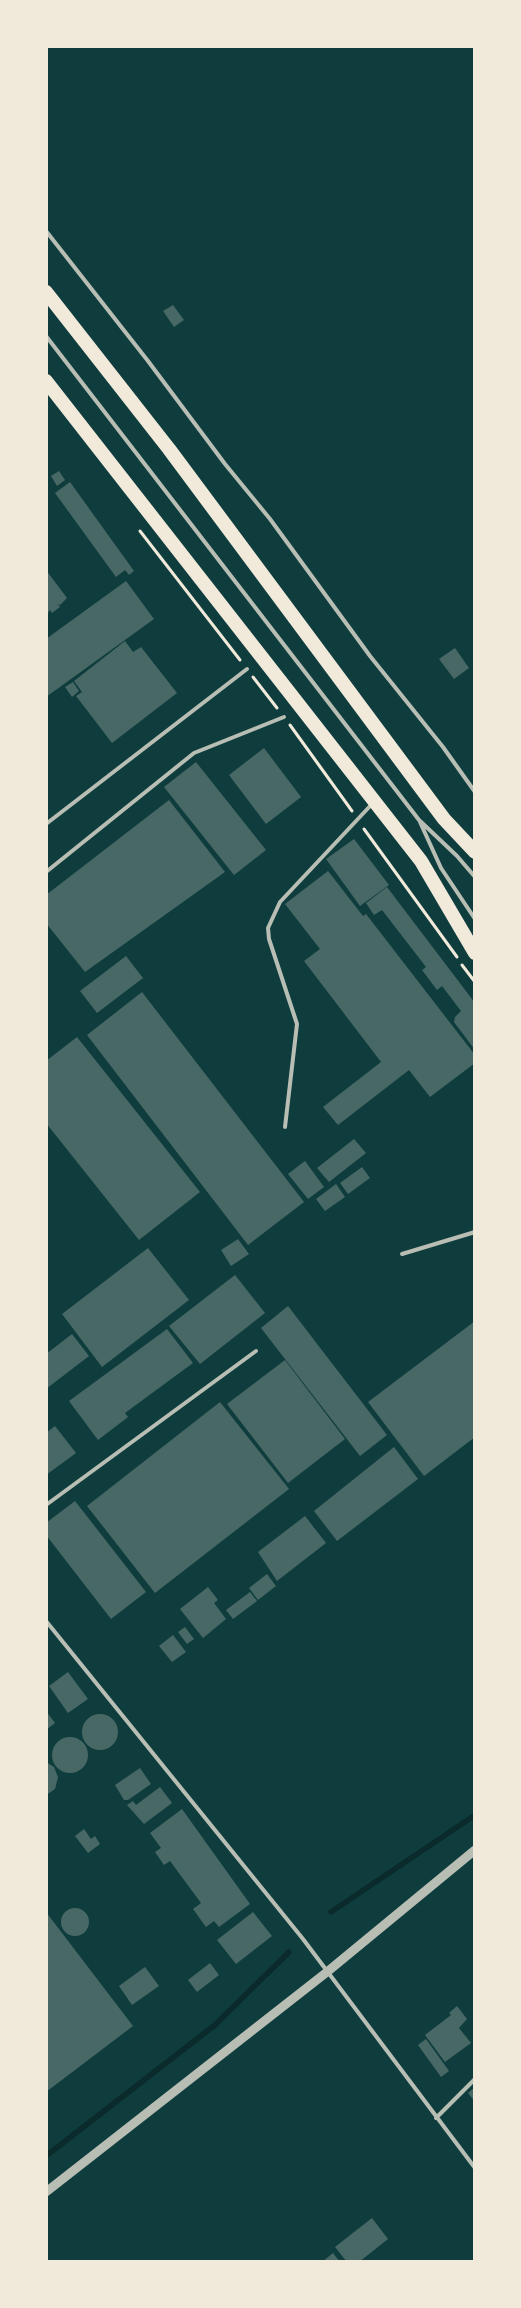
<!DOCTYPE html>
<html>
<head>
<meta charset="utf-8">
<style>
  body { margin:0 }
  #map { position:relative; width:521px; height:2308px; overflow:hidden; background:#0f3d3e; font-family:"Archivo Narrow",sans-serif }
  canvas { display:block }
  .frame { position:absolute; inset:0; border:48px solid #f1e9da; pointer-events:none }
</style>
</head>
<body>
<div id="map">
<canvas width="521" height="2308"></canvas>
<div class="frame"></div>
</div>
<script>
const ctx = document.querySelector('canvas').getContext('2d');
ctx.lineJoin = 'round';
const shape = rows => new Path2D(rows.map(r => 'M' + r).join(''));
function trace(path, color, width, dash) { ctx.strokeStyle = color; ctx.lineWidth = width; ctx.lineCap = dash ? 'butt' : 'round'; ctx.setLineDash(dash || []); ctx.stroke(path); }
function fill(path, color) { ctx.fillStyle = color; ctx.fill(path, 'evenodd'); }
const stream = shape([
  [331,1912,475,1815],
  [46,2156,215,2025,289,1952]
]);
const building = shape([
  [173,305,184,320,174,327,163,311],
  [59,471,65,480,57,486,51,476],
  [70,482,134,571,129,575,125,570,116,577,55,493],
  [46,570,67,598,60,605,58,604,60,607,52,613,50,610,46,616],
  [126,581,154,619,46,697,46,639],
  [125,641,133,652,141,647,177,693,112,743,76,696,82,692,74,681],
  [455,648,469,668,454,679,439,659],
  [73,682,79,691,72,697,65,687],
  [264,748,301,797,266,824,229,775],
  [196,762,266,850,234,875,164,787],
  [169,800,225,872,85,972,46,923,46,895],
  [354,839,389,885,360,906,326,859],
  [328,871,363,916,366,914,475,1055,475,1063,430,1097,409,1070,338,1125,323,1107,381,1062,304,961,320,949,285,904],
  [387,887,475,1003,475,1050,454,1022,455,1017,461,1011,442,986,437,990,422,970,426,967,382,910,374,915,366,903],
  [126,956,143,978,97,1013,80,991],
  [142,992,304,1202,248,1245,87,1035],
  [77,1037,200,1192,139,1240,46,1123,46,1061],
  [354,1139,366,1153,329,1182,317,1168],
  [305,1161,324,1187,308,1199,288,1174],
  [362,1167,370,1178,348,1194,340,1183],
  [336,1184,345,1197,325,1211,316,1199],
  [238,1239,249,1254,231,1266,221,1250],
  [148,1248,189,1300,102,1367,62,1314],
  [235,1275,265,1313,200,1364,169,1326],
  [288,1306,387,1435,360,1456,261,1328],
  [475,1321,475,1437,424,1476,368,1402],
  [167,1329,193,1363,125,1413,128,1417,98,1440,69,1401],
  [72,1334,89,1356,46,1389,46,1354],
  [285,1360,345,1439,288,1483,227,1404],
  [220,1402,289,1489,155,1593,87,1506],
  [55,1426,76,1453,46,1475,46,1433],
  [394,1447,418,1479,337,1541,314,1511],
  [75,1501,146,1592,111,1619,46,1535,46,1523],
  [305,1516,326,1543,277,1581,258,1552],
  [267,1574,276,1586,258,1600,249,1588],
  [208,1587,218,1600,214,1603,226,1619,203,1638,180,1609],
  [250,1592,257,1601,233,1619,226,1610],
  [185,1627,194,1639,187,1644,178,1632],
  [173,1635,186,1652,172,1662,159,1646],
  [68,1672,88,1699,68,1713,49,1686],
  [46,1711,55,1723,46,1730],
  '82 1732a18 18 0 1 1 36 0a18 18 0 1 1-36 0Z',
  '52 1755a18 18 0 1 1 36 0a18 18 0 1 1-36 0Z',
  [46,1762,54,1767,58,1777,55,1789,46,1795],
  [140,1768,151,1784,128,1800,124,1800,115,1785],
  [160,1787,172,1803,144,1824,127,1805,133,1801,136,1805],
  [182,1809,250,1904,219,1927,214,1921,206,1927,193,1909,201,1903,170,1861,164,1865,155,1852,161,1848,150,1833],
  [84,1829,91,1839,95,1836,100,1844,88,1853,75,1836],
  '61 1922a14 14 0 1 1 28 0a14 14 0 1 1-28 0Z',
  [46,1912,133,2026,46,2092],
  [253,1912,272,1936,236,1964,217,1940],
  [210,1963,219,1975,197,1992,188,1980],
  [145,1967,159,1986,132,2005,119,1986],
  [457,2006,467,2019,459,2028,471,2043,445,2062,425,2035,451,2015,449,2013],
  [426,2039,449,2071,441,2077,418,2045],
  [475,2087,475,2102,468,2093],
  [372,2218,388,2239,359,2262,347,2262,335,2247],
  [333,2253,340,2262,322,2262]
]);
const path = shape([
  [140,531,240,660],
  [253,677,277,708],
  [290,725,352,811],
  [364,829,457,957],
  [462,965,475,982]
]);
const service = shape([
  [46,231,148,361,225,464,270,519,370,656,443,747,475,792],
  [46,336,419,820,457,856,475,877],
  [420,822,441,868,475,919],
  [46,824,247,669],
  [46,872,194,753,284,717],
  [285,1127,297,1024,269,939,268,928,280,902,372,804],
  [402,1254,475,1232],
  [46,1505,256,1351],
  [46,1621,303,1939,475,2168],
  [436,2118,475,2079]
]);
const tertiary = shape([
  [46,2192,327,1972,475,1850]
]);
const trunk = shape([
  [46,292,169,449,444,819,475,852],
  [46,381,421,861,475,953]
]);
trace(stream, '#0a2a2b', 5.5);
fill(building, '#486865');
trace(path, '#f1e9da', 3);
trace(service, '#b8beb3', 4);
trace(tertiary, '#b8beb3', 9);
trace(trunk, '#f1e9da', 14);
</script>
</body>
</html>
